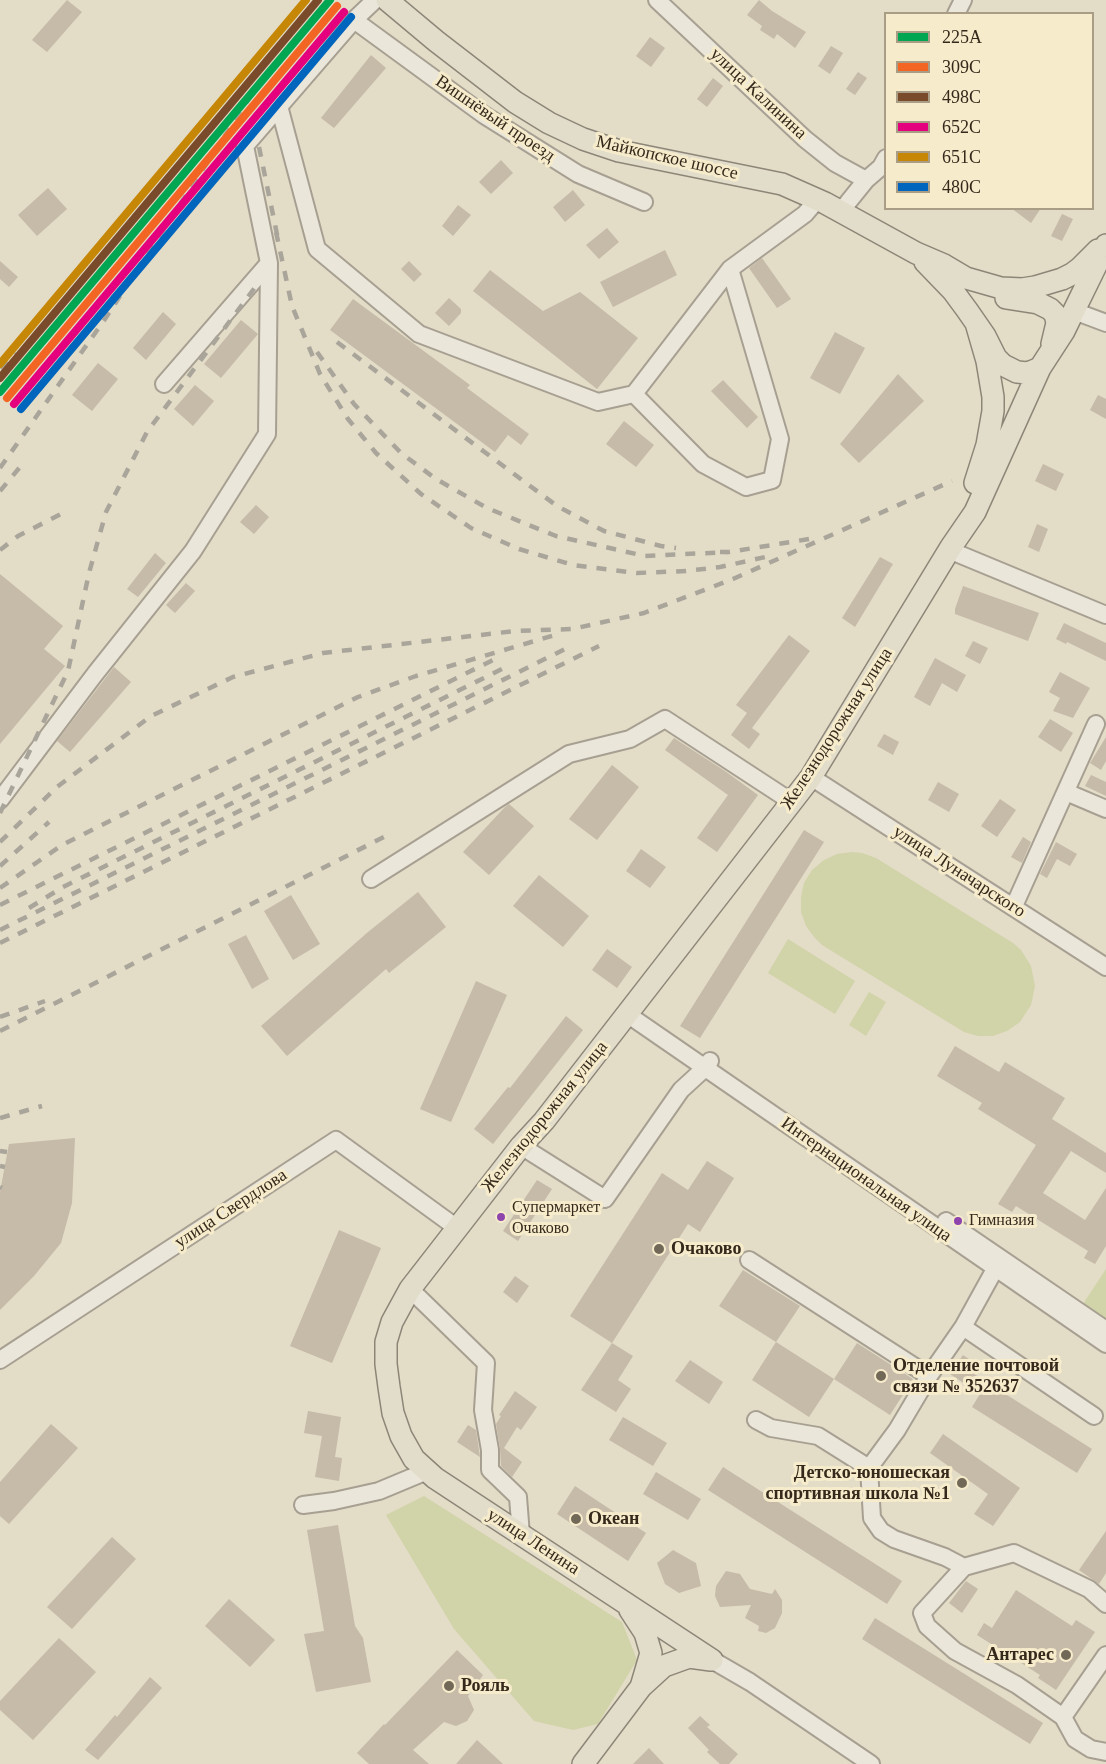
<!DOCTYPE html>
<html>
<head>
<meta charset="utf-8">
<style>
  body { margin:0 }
  #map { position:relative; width:1106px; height:1764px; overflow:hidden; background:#e3dcc7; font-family:Georgia,serif }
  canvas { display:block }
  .legend { position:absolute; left:884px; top:12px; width:210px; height:198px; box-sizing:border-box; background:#f6eccc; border:2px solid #a99e85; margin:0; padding:8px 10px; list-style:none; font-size:18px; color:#35291b }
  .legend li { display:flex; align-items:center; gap:12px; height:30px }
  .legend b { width:30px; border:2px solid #a99e85 }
</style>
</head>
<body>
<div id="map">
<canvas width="1106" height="1764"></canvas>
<ul class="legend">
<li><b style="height:8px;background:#00a651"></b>225А</li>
<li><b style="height:8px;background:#f26522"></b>309С</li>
<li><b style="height:8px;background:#7a4b2a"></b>498С</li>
<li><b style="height:8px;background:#e5007d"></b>652С</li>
<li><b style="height:8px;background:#c68707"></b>651С</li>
<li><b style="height:8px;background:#0065bd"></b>480С</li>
</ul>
</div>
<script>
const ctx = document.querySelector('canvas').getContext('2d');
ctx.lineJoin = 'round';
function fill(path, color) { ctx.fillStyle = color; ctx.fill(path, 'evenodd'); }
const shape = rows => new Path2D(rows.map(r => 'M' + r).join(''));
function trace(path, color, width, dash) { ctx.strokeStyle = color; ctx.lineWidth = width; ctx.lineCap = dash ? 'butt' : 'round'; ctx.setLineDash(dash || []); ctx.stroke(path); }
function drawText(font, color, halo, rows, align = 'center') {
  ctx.font = font + ' Georgia,serif'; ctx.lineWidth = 6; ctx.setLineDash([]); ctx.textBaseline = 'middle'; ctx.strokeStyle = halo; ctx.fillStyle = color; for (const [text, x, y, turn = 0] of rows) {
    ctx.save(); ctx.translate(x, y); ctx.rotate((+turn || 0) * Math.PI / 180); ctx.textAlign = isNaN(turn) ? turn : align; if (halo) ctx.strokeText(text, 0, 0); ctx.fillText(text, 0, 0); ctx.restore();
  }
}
const green = shape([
  [852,852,862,853,876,858,1013,943,1021,950,1031,966,1035,986,1031,1005,1020,1022,1007,1031,993,1036,978,1036,964,1032,822,945,815,938,806,926,801,912,801,897,804,883,812,870,824,860,837,854],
  [788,939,855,981,835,1014,768,973],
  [869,992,886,1002,866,1036,849,1025],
  [1106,1269,1106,1320,1083,1304],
  [424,1496,622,1622,637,1660,598,1724,573,1730,534,1721,454,1629,386,1515]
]);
const building = shape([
  [67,0,82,12,47,52,32,40],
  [759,0,772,11,806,32,795,48,777,34,774,39,760,30,762,26,747,15],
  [650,37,665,48,651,67,636,56],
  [831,46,843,53,830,74,818,66],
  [371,55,386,68,334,128,321,118],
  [858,72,867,78,855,95,846,89],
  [713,78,723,86,707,107,697,99],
  [501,160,513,173,491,194,479,182],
  [48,188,67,209,37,236,18,215],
  [573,190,585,205,565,222,553,207],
  [458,205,471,215,453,236,442,226],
  [1011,208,1041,208,1031,223],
  [1062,214,1073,219,1062,241,1051,236],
  [607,228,619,242,599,259,586,245],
  [665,250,677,275,613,307,600,282],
  [762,258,791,299,777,308,749,268],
  [0,261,18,277,9,287,0,279],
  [409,261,422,274,414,282,401,269],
  [490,270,543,311,580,292,638,338,597,389,473,291],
  [449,298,461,309,461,313,449,326,435,313],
  [353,299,470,385,467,388,529,434,521,445,508,435,495,452,330,330],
  [163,312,176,324,146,360,133,348],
  [241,320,258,334,221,378,204,364],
  [835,332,865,348,840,394,810,378],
  [98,363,118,379,92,411,72,395],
  [898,374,924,401,859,463,840,444],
  [723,380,758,417,747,428,711,391],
  [195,385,214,401,193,426,174,409],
  [1098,395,1106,399,1106,419,1090,410],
  [624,421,654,445,636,467,606,444],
  [1043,464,1064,474,1056,491,1035,481],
  [256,505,269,517,254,534,240,522],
  [1037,524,1048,529,1039,552,1028,547],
  [155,553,166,563,138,597,127,589],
  [880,557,893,564,855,627,842,618],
  [0,574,63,626,44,649,65,666,0,744],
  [186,583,195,591,175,613,166,605],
  [963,586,1039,613,1028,641,955,614,955,609],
  [1064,623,1106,643,1106,661,1067,642,1066,644,1056,639],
  [789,635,810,651,752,728,760,734,749,749,731,735,747,713,736,705],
  [973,641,988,648,980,664,965,656],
  [935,658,966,675,957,692,942,683,930,706,914,697],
  [114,667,131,682,70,752,57,741],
  [1060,672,1090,688,1073,718,1053,711,1060,698,1049,692],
  [1050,719,1073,733,1061,752,1038,737],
  [884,734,899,742,893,755,877,746],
  [1106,737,1106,761,1101,770,1090,763],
  [674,738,725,771,758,795,717,852,697,838,728,795,665,750],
  [612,765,639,787,597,840,569,819],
  [1091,775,1106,782,1106,796,1085,786],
  [938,782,959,794,949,812,928,800],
  [1000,799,1016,810,997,837,981,826],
  [509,804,534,826,489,875,463,852,505,807],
  [804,830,824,842,700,1038,680,1026],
  [1023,837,1031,842,1022,863,1011,857],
  [1056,842,1077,854,1070,866,1057,859,1047,878,1040,874],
  [641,849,666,867,650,888,626,871],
  [539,875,589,916,563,947,513,906],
  [418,892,446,927,389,973,386,969,287,1056,261,1026,368,932],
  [291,895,320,944,293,960,264,911],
  [246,935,269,979,252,989,228,944],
  [607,949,632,967,617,988,592,970],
  [476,981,507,995,451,1122,420,1109],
  [566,1016,583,1030,493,1144,474,1129,508,1087,510,1088],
  [955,1046,999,1072,1005,1062,1065,1098,1052,1119,1106,1153,1106,1173,1071,1151,1043,1193,1085,1220,1106,1188,1106,1246,1095,1264,1084,1258,1088,1251,1016,1206,1012,1212,998,1204,1036,1145,978,1109,982,1103,937,1076],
  [75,1138,72,1203,61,1243,34,1276,0,1310,0,1192,9,1144],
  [707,1161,734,1178,700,1232,688,1224,612,1343,570,1316,662,1173,688,1190],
  [537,1180,552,1189,518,1241,503,1231],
  [339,1230,381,1248,332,1363,290,1346],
  [743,1270,800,1306,776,1342,719,1306],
  [515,1276,529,1286,517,1303,503,1292],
  [776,1342,834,1379,809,1417,752,1380],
  [612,1343,633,1356,618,1380,631,1389,616,1412,581,1390],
  [857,1343,913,1379,890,1415,834,1379],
  [963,1355,979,1366,974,1374,1092,1449,1077,1473,972,1407,980,1394,950,1374],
  [690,1360,723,1382,709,1404,675,1381],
  [515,1391,537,1407,521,1430,517,1427,504,1448,522,1462,512,1477,501,1466,500,1448,496,1424,501,1416,499,1415],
  [308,1411,341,1417,335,1457,342,1458,339,1481,315,1477,322,1436,304,1433],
  [623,1417,667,1443,653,1466,609,1440],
  [51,1424,78,1448,9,1524,0,1516,0,1482],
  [468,1425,476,1430,480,1457,457,1442],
  [943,1434,1020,1488,993,1526,974,1514,988,1494,930,1453],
  [723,1467,902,1581,887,1604,708,1490],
  [656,1472,701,1499,688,1520,643,1494],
  [575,1486,646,1533,628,1561,557,1514],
  [338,1525,355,1626,363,1638,371,1682,316,1692,304,1634,324,1631,307,1530],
  [1106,1531,1106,1573,1099,1584,1079,1570],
  [112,1537,136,1559,72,1629,47,1607],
  [673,1550,696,1563,701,1586,679,1593,665,1584,657,1563],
  [726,1571,740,1574,750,1589,772,1594,775,1589,782,1600,782,1613,775,1628,766,1633,758,1631,759,1626,745,1618,751,1605,720,1607,715,1596,716,1586],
  [966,1581,978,1589,962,1613,949,1603],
  [1016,1590,1072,1626,1076,1620,1095,1632,1056,1690,1038,1678,1040,1675,977,1635,984,1623,992,1628],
  [229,1599,275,1640,250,1667,205,1626],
  [875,1618,1043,1723,1030,1744,862,1639],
  [59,1638,96,1672,33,1740,0,1710,0,1701],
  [457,1650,483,1675,468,1696,474,1710,467,1721,456,1726,444,1722,413,1750,429,1764,369,1764,357,1753,384,1724,385,1725],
  [150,1677,162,1688,98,1760,85,1750,115,1715,117,1717],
  [700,1716,710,1725,707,1727,738,1754,729,1764,720,1764,707,1752,709,1750,688,1728],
  [477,1740,503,1764,456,1764],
  [649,1748,664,1764,633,1764]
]);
const minor = shape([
  [657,0,805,139,835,163,866,180],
  [956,14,963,0],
  [354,20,484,115,578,174,644,202],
  [279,106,317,249,419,334,598,402,634,394,730,269,805,214,817,200],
  [841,211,866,180,881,167,886,158],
  [1074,311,1106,323],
  [164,384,269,263],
  [634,394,703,464,746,487,772,480,780,439,730,269],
  [949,550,1106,615],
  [811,777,1106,967],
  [1066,792,1106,809],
  [0,800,95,674,193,551,267,434,269,263,245,146,354,20,375,0],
  [371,879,569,754,630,739,665,719,792,802],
  [1014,906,1096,724],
  [627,1014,1106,1344],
  [521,1146,605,1199,681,1090,705,1068,710,1061],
  [946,1221,1106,1330],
  [749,1260,929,1376],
  [410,1289,486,1363,483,1410,490,1450,490,1470,518,1497,521,1535],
  [963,1327,1094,1416],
  [0,1360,336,1140,457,1228],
  [756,1420,771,1428,818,1436,869,1468,872,1518,881,1531,894,1539,945,1557,964,1567],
  [869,1468,897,1430,929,1376,963,1327,995,1269],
  [303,1505,334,1501,379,1491,427,1471],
  [1106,1655,1063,1717,1075,1739,1091,1749,1106,1752],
  [712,1660,750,1682,871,1764],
  [1063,1717,1017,1685,955,1651,927,1626,922,1613,964,1567,1014,1553,1089,1589,1106,1604]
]);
const major = shape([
  [387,0,436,41,515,102,549,123,583,139,619,151,782,184,825,203,916,253,944,265,966,278,1001,288,1022,289,1035,287,1062,279,1072,274,1080,268,1098,250],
  [925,262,953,291,967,310,985,336,996,358,1003,365,1017,372,1028,373,1040,368],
  [1006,298,1038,303,1050,309,1055,314,1057,323,1052,344],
  [975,483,987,445,993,411,993,397,987,361,976,323],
  [630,1610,645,1633,651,1653,641,1687],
  [712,1660,435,1478,414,1459,401,1436,393,1413,389,1387,386,1364,386,1342,392,1322,410,1289,521,1146,544,1121,627,1014,811,777,951,547,975,512,1040,368,1064,331,1106,245],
  [583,1764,641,1687,664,1666,689,1657,711,1660]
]);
const rail = shape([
  [259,147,278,239],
  [276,232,292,306,320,374,348,419,376,453,421,494,471,528,519,549,573,565,637,573,686,571,720,567,770,556],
  [337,342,557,506,604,531,661,546,676,548],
  [317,352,354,404,401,453,436,479,487,508,556,536,645,556,729,552],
  [0,368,17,354],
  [0,468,105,319,258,85],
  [0,491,20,467],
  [0,550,18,536,63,513],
  [720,552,729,552,809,539],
  [0,813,68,671,89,573,106,512,147,432,256,286],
  [0,842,57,787,151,716,233,677,323,653,515,631,572,629,644,613,733,579,952,481],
  [0,866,49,822],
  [0,888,62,845,358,697,416,676,555,635],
  [0,905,497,658],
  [29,908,63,887,508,666],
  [0,930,565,649],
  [0,943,599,646],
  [0,1017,45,1001],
  [0,1031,384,837],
  [0,1118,42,1106],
  [0,1151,7,1152],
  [0,1166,5,1167],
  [0,1187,2,1188]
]);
const rail1 = shape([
  [0,392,330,0]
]);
const rail2 = shape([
  [7,398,337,6]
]);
const rail3 = shape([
  [0,378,318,0]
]);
const rail4 = shape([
  [14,404,344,12]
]);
const rail5 = shape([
  [0,364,306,0]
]);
const rail6 = shape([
  [21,409,351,17]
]);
const markers = [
  [501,1217,5,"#8e44ad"],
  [958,1221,5,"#8e44ad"],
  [659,1249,6,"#726857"],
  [881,1376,6,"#726857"],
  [962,1483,6,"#726857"],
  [576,1519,6,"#726857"],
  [1066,1655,6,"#726857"],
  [449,1686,6,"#726857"]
];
const busNames = [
  ["Супермаркет",512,1208],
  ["Очаково",512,1229],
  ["Гимназия",969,1221]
];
const streetNames = [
  ["улица Калинина",758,94,43],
  ["Вишнёвый проезд",495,119,34],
  ["Майкопское шоссе",667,158,13],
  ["Железнодорожная улица",837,729,-57],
  ["улица Луначарского",959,872,33],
  ["Железнодорожная улица",545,1117,-51],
  ["Интернациональная улица",866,1180,35],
  ["улица Свердлова",231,1209,-33],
  ["улица Ленина",533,1542,33]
];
const poiNames = [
  ["Очаково",671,1249],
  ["Отделение почтовой",893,1366],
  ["связи № 352637",893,1387],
  ["Детско-юношеская",950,1473,"right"],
  ["спортивная школа №1",950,1494,"right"],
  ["Океан",588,1519],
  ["Антарес",1054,1655,"right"],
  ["Рояль",461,1686]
];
fill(green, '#d1d3a9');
fill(building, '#c6baa8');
trace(minor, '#a7a092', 20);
trace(major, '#8d8678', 24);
trace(minor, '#eae6da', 16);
trace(major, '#e2ddcb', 21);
trace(rail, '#a9a59b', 4.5, [10, 10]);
trace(rail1, '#00a651', 8);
trace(rail2, '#f26522', 8);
trace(rail3, '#7a4b2a', 8);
trace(rail4, '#e5007d', 8);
trace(rail5, '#c68707', 8);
trace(rail6, '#0065bd', 8);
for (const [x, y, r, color] of markers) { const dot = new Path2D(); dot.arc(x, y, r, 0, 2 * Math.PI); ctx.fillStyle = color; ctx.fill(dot); trace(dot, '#f6eccc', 2); }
drawText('16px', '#35291b', '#f6eccc', busNames, 'left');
drawText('18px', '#35291b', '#f6eccc', streetNames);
drawText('bold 18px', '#35291b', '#f6eccc', poiNames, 'left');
</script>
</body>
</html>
